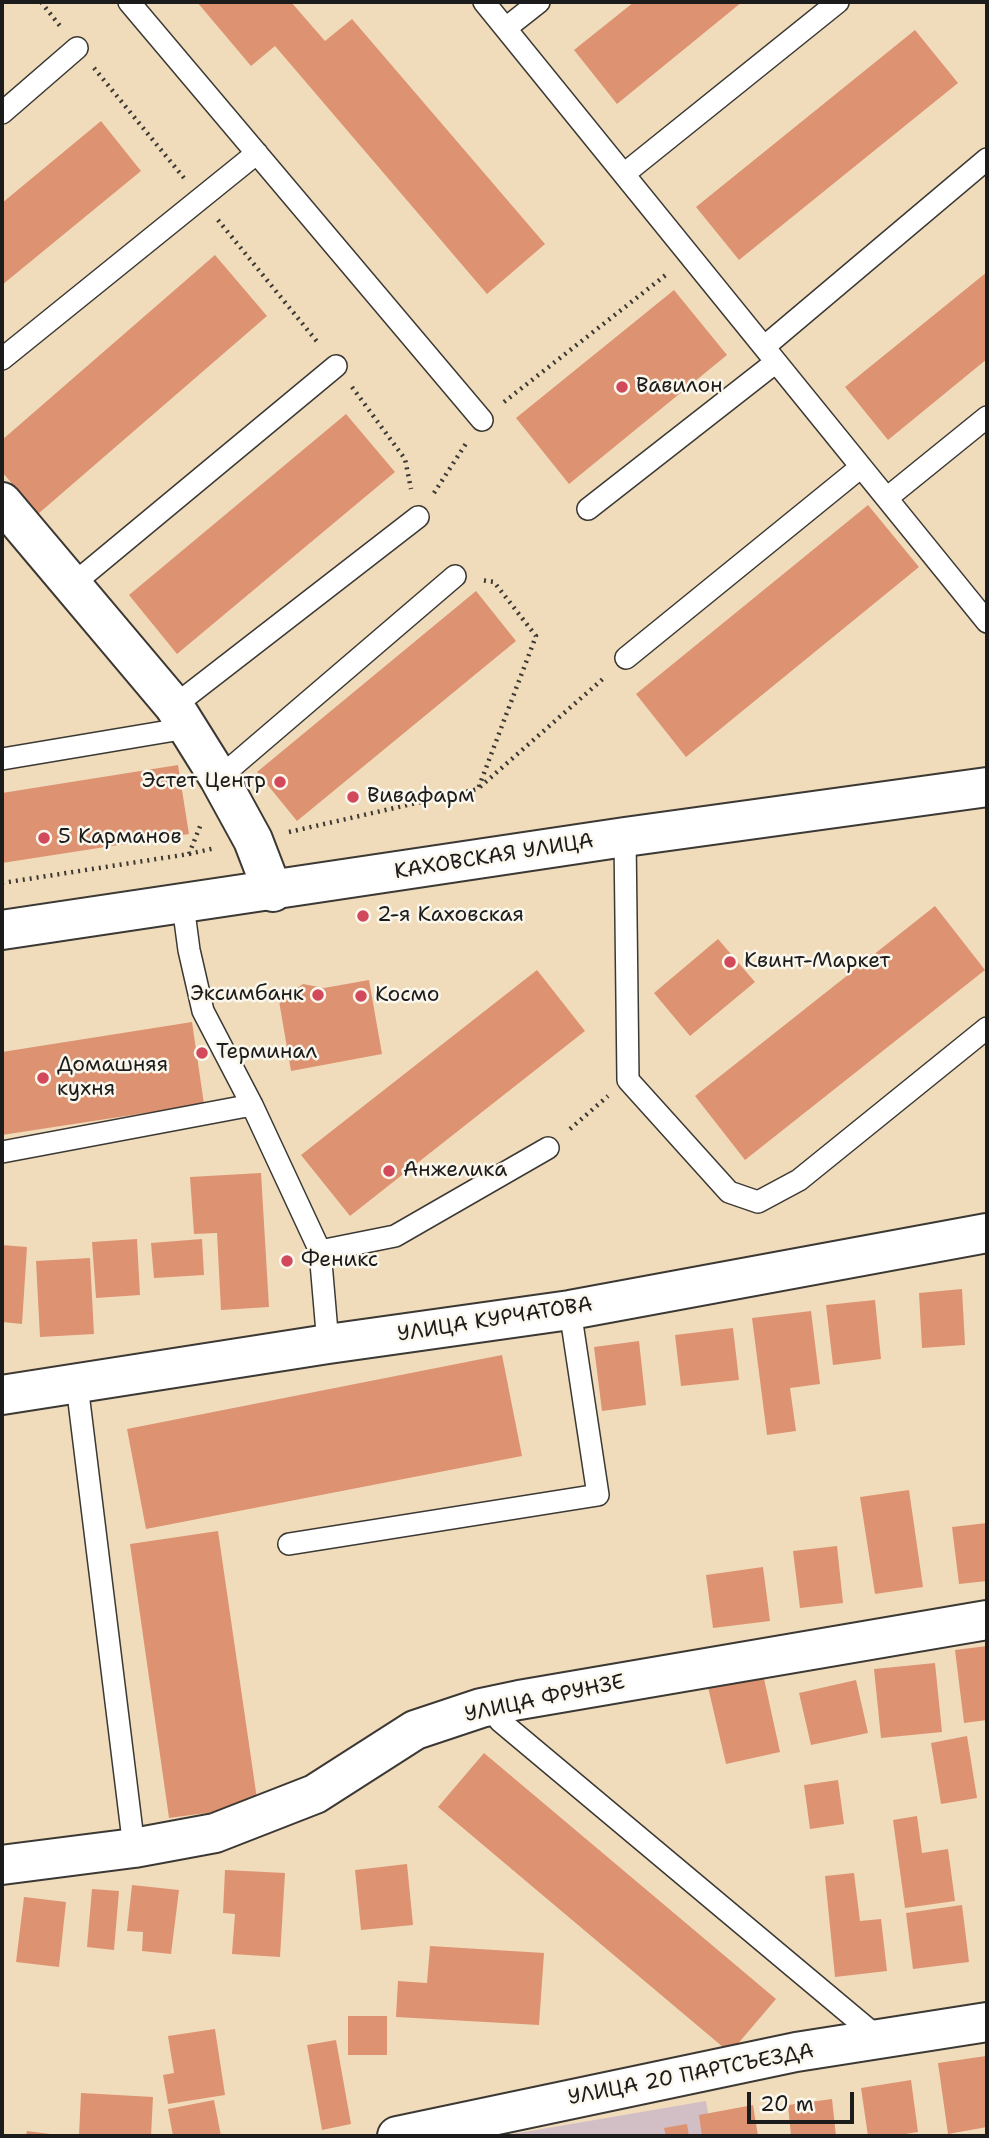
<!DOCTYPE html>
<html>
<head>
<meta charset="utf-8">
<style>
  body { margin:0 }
  #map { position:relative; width:989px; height:2138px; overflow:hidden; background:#f0dcbb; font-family:"Shantell Sans",sans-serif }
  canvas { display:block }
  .frame { position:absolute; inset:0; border:4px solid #1c1c1c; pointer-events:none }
  .scale { position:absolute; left:747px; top:2092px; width:107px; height:32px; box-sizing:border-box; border:4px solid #1c1c1c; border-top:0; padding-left:9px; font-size:21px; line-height:24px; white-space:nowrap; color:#1c1c1c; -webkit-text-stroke:5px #fbf7ec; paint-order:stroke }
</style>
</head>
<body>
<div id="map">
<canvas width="989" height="2138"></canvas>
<div class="frame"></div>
<div class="scale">20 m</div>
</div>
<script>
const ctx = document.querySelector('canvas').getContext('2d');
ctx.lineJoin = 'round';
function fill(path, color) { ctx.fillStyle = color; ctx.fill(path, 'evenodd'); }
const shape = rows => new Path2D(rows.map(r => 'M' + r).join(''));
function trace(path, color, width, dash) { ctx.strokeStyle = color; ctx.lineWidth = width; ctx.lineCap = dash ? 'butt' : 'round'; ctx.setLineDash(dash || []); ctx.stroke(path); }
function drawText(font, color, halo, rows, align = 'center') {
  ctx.font = font + ' "Shantell Sans",sans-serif'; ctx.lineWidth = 5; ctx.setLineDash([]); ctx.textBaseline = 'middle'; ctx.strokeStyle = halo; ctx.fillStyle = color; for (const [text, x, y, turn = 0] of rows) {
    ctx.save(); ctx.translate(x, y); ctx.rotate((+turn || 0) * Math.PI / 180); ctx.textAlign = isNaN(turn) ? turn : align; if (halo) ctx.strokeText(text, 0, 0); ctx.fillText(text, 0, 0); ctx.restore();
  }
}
const industrial = shape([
  [706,2101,712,2136,501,2136]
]);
const building = shape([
  [197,2,291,2,325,41,352,19,545,244,487,294,275,46,251,66],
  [634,2,742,2,617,104,574,50],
  [915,30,958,83,739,260,696,207],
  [101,121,141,171,2,285,2,203],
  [215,255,267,316,38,514,2,472,2,440],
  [987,272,987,359,888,440,845,387],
  [674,290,727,355,569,484,516,418],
  [346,414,395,472,177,654,129,595],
  [868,505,919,567,686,757,636,694],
  [476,591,516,641,297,821,257,772],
  [178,765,189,834,2,863,2,793],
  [935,906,985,970,745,1160,695,1096],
  [718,939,755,982,690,1036,654,993],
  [537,970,585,1031,350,1216,301,1155],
  [369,980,382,1054,291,1071,279,1001,303,984,324,988],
  [192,1022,204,1104,2,1135,2,1052],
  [261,1173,269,1307,221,1310,217,1233,194,1234,190,1177],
  [137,1239,140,1295,96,1298,92,1242],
  [202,1239,204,1275,154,1278,151,1243],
  [2,1245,27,1247,22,1324,2,1322],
  [90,1258,94,1334,40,1337,36,1261],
  [962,1289,965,1345,922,1348,919,1293],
  [875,1300,881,1359,833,1365,826,1305],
  [811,1311,820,1384,790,1388,796,1431,767,1435,752,1318],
  [733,1328,739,1380,681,1386,675,1335],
  [639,1341,646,1405,602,1411,594,1347],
  [502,1355,522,1456,146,1529,127,1429],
  [909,1490,923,1587,875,1594,860,1497],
  [987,1523,987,1581,959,1584,952,1527],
  [218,1531,258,1806,169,1818,130,1544],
  [837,1546,843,1603,800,1608,793,1551],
  [763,1567,770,1621,713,1628,706,1575],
  [987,1646,987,1720,964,1723,955,1650],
  [935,1663,942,1732,881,1738,874,1669],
  [763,1674,780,1752,726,1764,708,1687],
  [856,1680,868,1733,811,1745,799,1693],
  [967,1736,977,1798,941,1804,931,1743],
  [484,1753,776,1999,730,2053,438,1807],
  [838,1780,844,1824,810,1829,804,1785],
  [917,1816,922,1853,948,1849,955,1901,905,1908,893,1820],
  [407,1864,413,1925,361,1930,355,1870],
  [225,1870,285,1873,280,1957,232,1954,235,1914,223,1913],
  [854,1873,860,1921,881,1919,887,1971,835,1977,825,1876],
  [132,1885,179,1890,171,1954,142,1951,143,1932,127,1931],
  [92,1889,119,1891,114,1950,87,1947],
  [24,1897,66,1902,59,1967,16,1962],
  [962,1905,969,1962,913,1969,906,1913],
  [430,1946,544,1953,539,2025,396,2017,398,1981,427,1983],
  [348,2016,387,2016,387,2055,348,2055],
  [215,2029,225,2095,168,2104,163,2075,174,2073,168,2036],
  [336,2040,351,2124,322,2130,307,2045],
  [986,2056,987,2127,948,2134,938,2063],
  [911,2080,918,2132,893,2136,868,2136,861,2088],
  [81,2093,153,2097,151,2136,79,2136],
  [832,2099,836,2136,791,2136,788,2105],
  [214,2100,221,2136,173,2136,168,2109],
  [753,2105,758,2136,702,2136,699,2115],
  [687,2124,689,2136,666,2136,664,2128],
  [27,2131,58,2135,58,2136,26,2136]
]);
const path = shape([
  [41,2,60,26],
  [94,68,184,178],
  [218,220,319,344],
  [352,387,405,459,411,489],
  [504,402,667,274],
  [434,493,467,442],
  [480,787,605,677],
  [289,832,478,789,536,636,494,582,480,580],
  [189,854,215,848],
  [2,883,189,854,201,824],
  [570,1129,608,1096]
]);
const service = shape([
  [129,2,482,420],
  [484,2,987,622],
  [506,28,539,2],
  [2,113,77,48],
  [624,174,838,2],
  [764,347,987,159],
  [2,359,257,153],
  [887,498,987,417],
  [588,509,776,362],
  [72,585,336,366],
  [626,658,861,467],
  [174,706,418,517],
  [2,759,187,728],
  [219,778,455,576],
  [625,837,628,1080,729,1192,758,1202,799,1180,987,1028],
  [183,905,189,950,203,1011,252,1105,320,1251,328,1344],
  [2,1152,252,1105],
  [320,1251,395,1236,548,1148],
  [77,1385,134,1848],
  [289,1544,598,1495,570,1310],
  [500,1721,881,2040]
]);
const minor = shape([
  [2,502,174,706,219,778,253,840,273,892],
  [2,1395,328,1344,570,1310,987,1233],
  [2,1865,134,1848,215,1833,315,1794,415,1730,481,1708,519,1700,987,1620],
  [397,2136,796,2052,987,2022]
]);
const tertiary = shape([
  [2,930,625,837,987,787]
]);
const markers = [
  [622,387,7,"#d1495b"],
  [280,782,7,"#d1495b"],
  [353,797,7,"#d1495b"],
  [44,838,7,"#d1495b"],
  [363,916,7,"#d1495b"],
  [730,962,7,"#d1495b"],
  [318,995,7,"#d1495b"],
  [361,996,7,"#d1495b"],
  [202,1053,7,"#d1495b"],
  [43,1078,7,"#d1495b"],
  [389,1171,7,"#d1495b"],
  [287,1261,7,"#d1495b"]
];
const poiNames = [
  ["Вавилон",636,387],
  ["Эстет Центр",266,782,"right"],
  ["Вивафарм",367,797],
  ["5 Карманов",58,838],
  ["2-я Каховская",377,916],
  ["Квинт-Маркет",744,962],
  ["Эксимбанк",304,995,"right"],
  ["Космо",375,996],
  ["Терминал",216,1053],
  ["Домашняя",57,1066],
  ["кухня",57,1090],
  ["Анжелика",403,1171],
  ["Феникс",301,1261]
];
const streetNames = [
  ["КАХОВСКАЯ УЛИЦА",494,857,-9],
  ["УЛИЦА КУРЧАТОВА",495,1320,-9],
  ["УЛИЦА ФРУНЗЕ",545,1699,-12],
  ["УЛИЦА 20 ПАРТСЪЕЗДА",691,2075,-11]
];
fill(industrial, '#d2bec5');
fill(building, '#dd9372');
trace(service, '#3c3934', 24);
trace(minor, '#3c3934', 42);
trace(tertiary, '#3c3934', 42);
trace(path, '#3c3934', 4.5, [2, 5]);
trace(service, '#fff', 21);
trace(minor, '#fff', 38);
trace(tertiary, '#fff', 38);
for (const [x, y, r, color] of markers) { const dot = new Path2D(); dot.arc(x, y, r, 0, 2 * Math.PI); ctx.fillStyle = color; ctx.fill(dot); trace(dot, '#fbf7ec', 2.5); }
drawText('21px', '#1c1c1c', '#fbf7ec', poiNames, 'left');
drawText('21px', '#1c1c1c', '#fbf7ec', streetNames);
</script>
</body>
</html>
